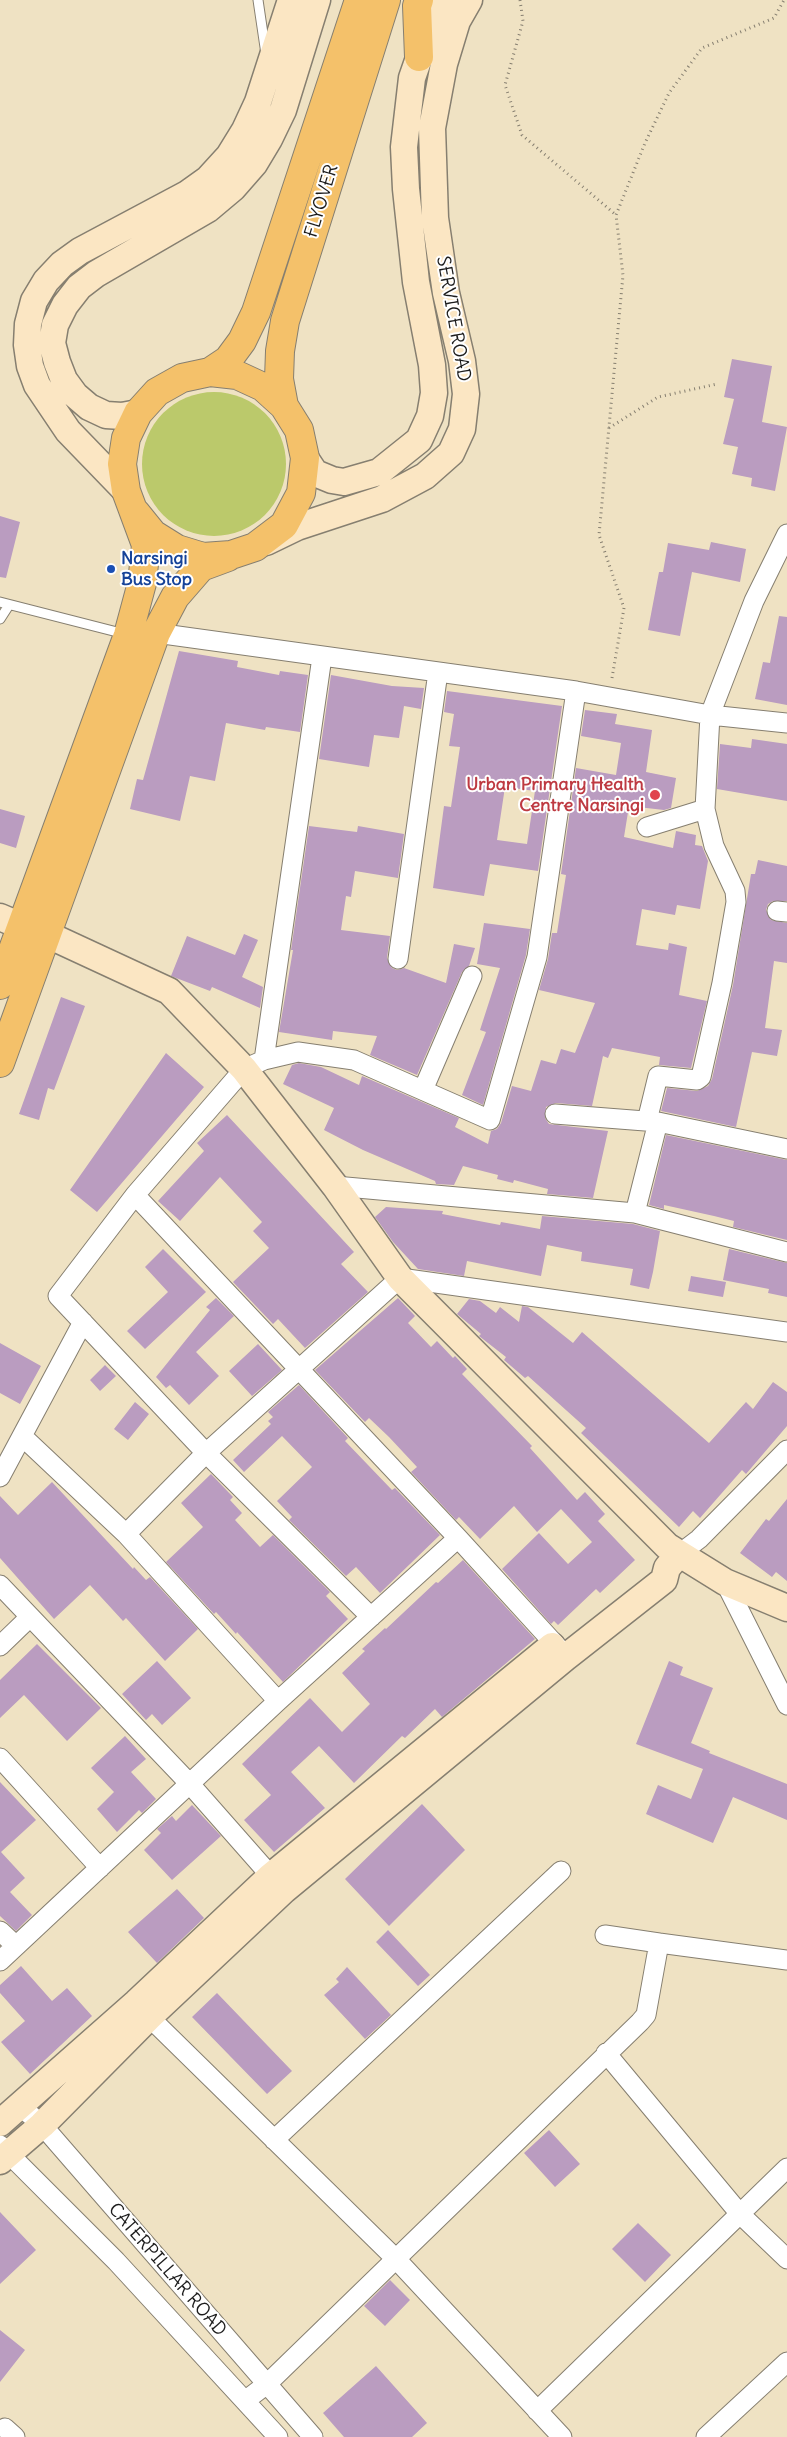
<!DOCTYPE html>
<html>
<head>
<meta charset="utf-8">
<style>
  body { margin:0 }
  canvas { display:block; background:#efe2c3 }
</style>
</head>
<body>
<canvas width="787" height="2437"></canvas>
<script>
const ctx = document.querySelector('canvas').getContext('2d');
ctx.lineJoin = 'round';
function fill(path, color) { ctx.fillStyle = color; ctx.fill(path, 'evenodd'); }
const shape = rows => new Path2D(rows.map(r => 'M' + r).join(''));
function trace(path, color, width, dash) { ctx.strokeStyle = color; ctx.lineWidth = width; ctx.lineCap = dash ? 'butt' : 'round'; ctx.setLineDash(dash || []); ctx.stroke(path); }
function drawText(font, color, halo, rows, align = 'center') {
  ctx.font = font + ' Delius,sans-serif'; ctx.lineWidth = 4; ctx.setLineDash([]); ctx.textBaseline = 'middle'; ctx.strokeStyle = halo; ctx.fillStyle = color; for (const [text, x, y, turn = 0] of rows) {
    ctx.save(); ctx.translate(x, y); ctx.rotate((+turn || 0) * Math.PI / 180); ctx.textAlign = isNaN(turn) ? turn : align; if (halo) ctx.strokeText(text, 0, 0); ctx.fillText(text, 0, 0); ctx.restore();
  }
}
const green = shape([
  '142 464a72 72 0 1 1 144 0a72 72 0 1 1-144 0Z'
]);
const building = shape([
  [732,359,772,366,762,422,787,427,775,491,751,486,752,478,732,474,738,447,723,444,734,399,724,397],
  [0,516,20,522,6,578,0,577],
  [711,542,746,549,740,582,692,572,680,636,648,630,659,572,663,572,668,543,709,550],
  [779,616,787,617,787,705,755,699,763,662,770,663],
  [179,651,238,661,237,667,279,675,280,671,308,675,300,732,266,727,265,730,226,723,215,781,190,776,180,821,130,809,137,779,143,780],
  [331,675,392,686,424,688,421,709,404,706,399,738,374,735,369,767,319,759],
  [447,691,562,706,538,871,490,864,484,896,433,888,444,806,451,807,460,747,449,746,454,714,444,712],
  [505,787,535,791,527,844,497,840],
  [585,710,617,714,615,724,652,730,646,772,676,778,671,808,664,810,629,806,624,837,673,848,676,831,696,835,695,845,702,846,708,861,700,909,677,905,675,915,642,909,636,945,668,950,669,943,687,947,679,995,707,1001,691,1068,659,1065,660,1057,612,1048,608,1058,603,1056,592,1106,556,1103,546,1107,545,1118,549,1124,608,1131,593,1198,547,1194,548,1189,514,1180,513,1183,497,1179,498,1175,463,1166,454,1185,436,1184,435,1181,363,1150,324,1130,334,1108,283,1084,292,1065,299,1063,321,1067,359,1085,362,1076,459,1118,455,1127,488,1144,491,1131,497,1129,501,1123,512,1086,531,1091,541,1060,556,1064,561,1049,575,1053,595,1003,539,990,548,959,552,933,557,933,566,875,561,874,576,768,616,775,621,743,581,736],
  [752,739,787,744,787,801,717,789,720,744,751,748],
  [0,809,25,816,16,848,0,843],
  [309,826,357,832,358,826,404,834,398,878,355,871,351,897,346,896,341,930,390,936,387,958,392,968,397,970,404,968,446,983,454,944,475,948,469,966,462,972,417,1075,370,1055,377,1036,333,1031,332,1040,279,1032,293,950,291,950],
  [758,860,787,866,787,901,773,901,768,904,766,910,771,920,787,923,787,963,774,961,765,1028,782,1030,777,1056,752,1052,736,1127,661,1111,667,1088,697,1091,708,1086,712,1079,733,985,751,874,755,874],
  [484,923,530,929,526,955,483,1105,462,1095,486,1032,480,1030,500,968,477,964],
  [244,934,258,940,242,977,263,987,260,1008,212,987,210,991,171,976,187,936,235,955],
  [61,997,85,1006,54,1090,48,1088,39,1120,19,1114],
  [166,1053,204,1087,97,1212,70,1190],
  [227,1115,354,1252,341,1264,368,1292,305,1348,278,1319,273,1324,233,1282,269,1248,253,1231,262,1222,220,1177,180,1221,158,1201,204,1151,197,1143],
  [666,1135,787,1160,787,1240,733,1227,734,1221,714,1216,664,1205,664,1209,649,1205],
  [386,1207,443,1211,442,1214,500,1225,501,1222,540,1229,542,1216,633,1224,660,1231,653,1272,649,1289,630,1285,633,1269,581,1261,582,1252,547,1245,541,1276,467,1261,464,1276,418,1269,393,1242,375,1217],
  [163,1249,206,1292,145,1349,127,1331,168,1292,145,1267],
  [729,1249,787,1263,787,1297,768,1293,769,1289,723,1280],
  [691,1276,726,1282,723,1297,688,1291],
  [216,1298,234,1316,196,1352,219,1376,189,1405,170,1385,166,1388,156,1377,210,1310,206,1307],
  [398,1298,415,1316,408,1323,431,1347,437,1341,453,1358,455,1356,467,1369,462,1374,532,1446,530,1448,577,1500,585,1492,605,1514,598,1521,635,1560,600,1593,596,1589,558,1625,554,1621,551,1624,502,1569,539,1533,568,1564,592,1542,561,1509,537,1532,514,1506,480,1539,459,1517,456,1520,411,1472,417,1467,389,1437,369,1418,365,1422,315,1370],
  [469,1299,480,1301,496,1313,500,1307,519,1322,522,1306,528,1307,573,1343,582,1332,709,1443,746,1402,753,1409,773,1382,787,1392,787,1426,746,1474,742,1470,700,1518,693,1511,679,1527,581,1433,586,1428,528,1376,525,1378,504,1360,506,1357,479,1336,481,1334,457,1314],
  [0,1343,41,1366,20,1404,0,1393],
  [258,1344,282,1370,252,1396,229,1371],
  [105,1365,116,1376,100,1391,90,1380],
  [299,1385,348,1438,345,1441,392,1490,395,1488,440,1535,380,1593,356,1567,346,1576,289,1520,292,1517,277,1501,312,1467,282,1436,244,1472,233,1460,271,1424,268,1421,273,1417,268,1412],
  [135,1402,149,1414,128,1440,114,1429],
  [211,1474,233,1497,230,1500,242,1513,235,1520,260,1547,273,1535,330,1592,326,1596,348,1619,283,1682,237,1632,236,1634,216,1612,214,1614,166,1562,203,1527,181,1503],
  [52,1482,133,1569,134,1567,146,1580,150,1577,198,1629,165,1661,126,1618,123,1621,90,1585,54,1619,0,1558,0,1496,18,1515],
  [787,1499,787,1581,776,1572,772,1577,740,1553,766,1519,769,1521],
  [463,1560,535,1639,442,1717,435,1709,405,1738,402,1736,354,1783,319,1746,291,1772,325,1808,274,1852,244,1820,271,1795,242,1764,310,1698,342,1732,370,1704,342,1673,365,1651,362,1649,385,1628,386,1629,436,1582,438,1583],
  [37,1644,101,1708,67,1741,24,1695,0,1718,0,1680],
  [157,1661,191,1698,162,1725,152,1714,146,1720,122,1694],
  [669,1661,683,1667,680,1675,713,1688,691,1743,710,1751,709,1753,787,1784,787,1820,733,1797,713,1843,646,1814,658,1785,691,1799,703,1769,636,1744],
  [125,1736,146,1759,131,1772,156,1799,142,1813,139,1810,117,1832,97,1809,114,1792,91,1768],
  [0,1782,36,1820,1,1852,25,1878,10,1892,32,1915,16,1931,0,1916],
  [422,1804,465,1850,389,1926,345,1879],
  [192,1805,221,1836,172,1880,144,1850,161,1833,157,1829,172,1816,176,1821],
  [177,1889,204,1918,157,1963,128,1932],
  [388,1930,430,1975,418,1986,376,1942],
  [21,1966,52,2001,67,1988,92,2016,30,2074,1,2042,25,2021,0,1993,0,1985],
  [347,1967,391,2015,365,2039,324,1995,339,1982,336,1979],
  [217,1993,292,2071,267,2094,192,2017],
  [549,2130,580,2164,555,2187,524,2153],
  [0,2212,36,2250,0,2284],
  [638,2223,671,2255,645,2282,612,2249],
  [390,2280,410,2300,385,2326,364,2306],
  [0,2330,25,2350,0,2382],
  [376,2366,427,2423,412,2437,344,2437,323,2413]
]);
const path = shape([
  [520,0,523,21,505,85,522,135,616,215],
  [609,428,658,397,717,384],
  [612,678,624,608,599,535,623,275,616,215,645,143,669,93,702,48,774,18,784,0]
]);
const lane = shape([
  [258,0,266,54],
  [0,602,125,634],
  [0,619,9,605]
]);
const street = shape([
  [156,633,576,691,710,715,787,723],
  [647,827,705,809],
  [777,911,787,912],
  [398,959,438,672],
  [264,1060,322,657],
  [423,1090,472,976],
  [555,1114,658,1122],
  [647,1121,658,1076,697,1080,701,1077,722,983,736,902,735,891,714,846,705,809,710,715,754,601,787,534],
  [335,1186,635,1213,787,1252],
  [135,1195,458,1538,562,1652],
  [635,1213,658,1122,787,1149],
  [23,1437,126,1534,278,1701],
  [0,1477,83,1322],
  [126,1534,206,1453,400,1278,787,1332],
  [678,1555,699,1539,787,1450],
  [725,1582,787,1705],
  [0,1585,189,1783,278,1884],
  [371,1617,206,1453,58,1296,135,1195,244,1069,264,1060,298,1052,354,1060,490,1120,537,957,576,691],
  [0,1646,30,1617],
  [0,1758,100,1868],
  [0,1931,16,1946],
  [605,1935,659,1943],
  [0,1961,278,1701,458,1538],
  [140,2008,396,2259,562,2437],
  [606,2053,740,2214,787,2259],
  [19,2105,42,2125,313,2437],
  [274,2140,561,1871],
  [0,2145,116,2261,278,2437],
  [246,2400,267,2384,640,2022,646,2015,659,1943,787,1960],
  [537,2411,787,2168],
  [5,2428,15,2437],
  [706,2437,787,2362]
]);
const secondary = shape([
  [138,413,122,416,106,415,89,407,75,395,64,380,57,362,52,343,55,325,65,305,79,287,96,274,208,209,233,188,254,164,269,139,283,110,317,0],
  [305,458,315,473,332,480,344,482,379,472,419,440,430,416,434,393,432,365,416,282,406,189,404,147,412,78,427,35,442,0],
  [126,491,68,431,37,385,30,366,27,345,28,324,34,301,46,281,62,264,80,251,187,194,208,179,229,156,245,130,258,102,291,0],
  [266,542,297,527,382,499,425,476,451,453,462,429,466,394,462,361,446,293,435,218,432,128,444,64,457,21,469,0],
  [0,917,21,926],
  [46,934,169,991,244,1069,335,1186,400,1278,667,1546,725,1582,787,1608],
  [0,2123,136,2003,271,1876,552,1646],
  [0,2161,42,2125,149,2017,284,1890,566,1657,664,1580,667,1568,678,1555]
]);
const primary = shape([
  [210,372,228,360,242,341,256,312,359,0],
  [284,406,279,379,280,351,285,321,386,0],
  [0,985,128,635,142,583,146,545,126,491,122,464,126,438,138,413,157,392,182,378,210,372,237,375,263,387,284,406,299,430,305,458,301,493,284,525,255,547,231,555,203,557,177,549,153,534,136,513],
  [0,1063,156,633,175,597,201,567,228,557]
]);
const highway = shape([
  [419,0,417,6,419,57]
]);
const markers = [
  [111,569,5,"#1a4fb4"],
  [655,795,6,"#e0444e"]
];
const streetNames = [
  ["FLYOVER",322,201,-73],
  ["SERVICE ROAD",453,319,80],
  ["CATERPILLAR ROAD",167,2270,49]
];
const transitNames = [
  ["Narsingi",121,559],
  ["Bus Stop",121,580]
];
const healthNames = [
  ["Urban Primary Health",644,785],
  ["Centre Narsingi",644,806]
];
fill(green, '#bbc96b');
fill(building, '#ba9cc0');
trace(lane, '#867f70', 11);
trace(street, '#867f70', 21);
trace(secondary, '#867f70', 29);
trace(primary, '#867f70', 30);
trace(highway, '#867f70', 30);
trace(path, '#867f70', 3, [1, 4]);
trace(lane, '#fff', 9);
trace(street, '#fff', 19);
trace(secondary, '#fbe6c3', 26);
trace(primary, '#f4c16a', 28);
trace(highway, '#f4c16a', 28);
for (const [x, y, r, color] of markers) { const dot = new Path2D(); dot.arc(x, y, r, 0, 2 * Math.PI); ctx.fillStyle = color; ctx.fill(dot); trace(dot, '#fff', 2); }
drawText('18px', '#1c1c1c', '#fff', streetNames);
drawText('bold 18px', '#164399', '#fff', transitNames, 'left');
drawText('bold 18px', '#be3a42', '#fff', healthNames, 'right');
</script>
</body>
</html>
